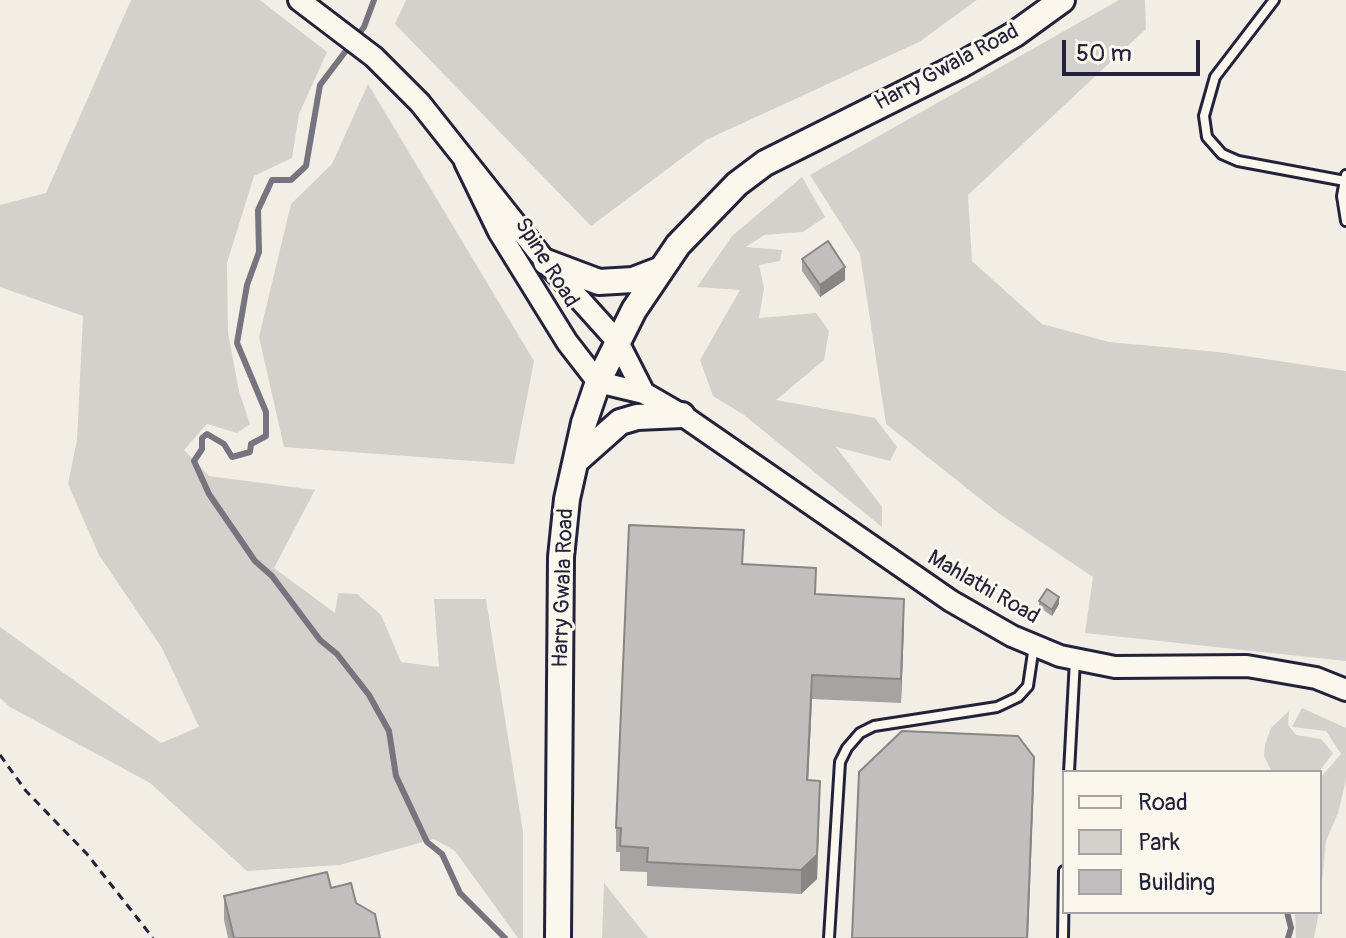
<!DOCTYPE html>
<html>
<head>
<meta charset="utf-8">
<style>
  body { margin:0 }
  #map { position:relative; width:1346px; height:938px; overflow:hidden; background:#f2eee5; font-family:Pangolin,sans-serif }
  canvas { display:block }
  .legend { position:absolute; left:1062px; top:770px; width:260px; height:144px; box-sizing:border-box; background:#fbf7ec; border:2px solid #a4a2a5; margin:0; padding:10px 14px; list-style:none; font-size:24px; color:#22223b }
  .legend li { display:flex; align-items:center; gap:16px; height:40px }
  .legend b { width:40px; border:2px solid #a4a2a5 }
  .scale { position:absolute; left:1062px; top:40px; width:138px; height:36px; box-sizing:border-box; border:4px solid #22223b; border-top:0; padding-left:10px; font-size:24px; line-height:28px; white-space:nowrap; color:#22223b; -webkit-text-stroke:6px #fbf7ec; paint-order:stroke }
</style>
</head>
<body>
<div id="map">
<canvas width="1346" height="938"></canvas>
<ul class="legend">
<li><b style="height:10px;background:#fbf7ec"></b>Road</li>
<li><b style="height:22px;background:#d4d1cc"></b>Park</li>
<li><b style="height:22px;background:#c2bebe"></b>Building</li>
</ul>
<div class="scale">50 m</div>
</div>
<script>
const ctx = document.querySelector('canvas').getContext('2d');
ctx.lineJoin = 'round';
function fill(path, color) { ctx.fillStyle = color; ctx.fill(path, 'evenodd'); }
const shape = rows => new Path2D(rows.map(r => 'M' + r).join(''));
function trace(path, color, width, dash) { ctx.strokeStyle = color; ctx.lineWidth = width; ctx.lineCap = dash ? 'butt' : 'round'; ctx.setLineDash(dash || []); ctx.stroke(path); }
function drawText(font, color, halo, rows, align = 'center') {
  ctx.font = font + ' Pangolin,sans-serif'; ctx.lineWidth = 6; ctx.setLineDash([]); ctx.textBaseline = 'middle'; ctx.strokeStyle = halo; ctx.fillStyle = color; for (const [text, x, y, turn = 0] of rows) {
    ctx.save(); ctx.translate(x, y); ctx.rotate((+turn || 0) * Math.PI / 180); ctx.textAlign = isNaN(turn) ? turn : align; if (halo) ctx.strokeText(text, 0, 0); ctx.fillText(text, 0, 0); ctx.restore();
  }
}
const green = shape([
  [131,0,260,0,327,52,299,114,292,158,254,176,227,263,228,333,239,391,250,424,237,433,207,424,184,450,209,476,315,490,274,568,335,613,338,593,357,594,381,615,401,662,439,667,434,599,486,599,523,832,523,938,518,938,455,851,434,839,340,865,247,871,150,783,10,707,0,698,0,627,161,743,199,727,162,648,99,555,68,484,77,440,83,316,0,287,0,205,46,193],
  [406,0,977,0,919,42,706,140,591,226,395,24],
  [1119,0,1145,0,1146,29,968,195,972,261,1042,324,1109,342,1218,352,1346,371,1346,661,1085,633,1093,577,998,513,886,424,860,254,810,175],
  [368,84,534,361,514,464,284,447,259,337,291,204,332,164],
  [802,177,825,217,803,232,764,235,746,247,782,250,780,261,759,265,764,288,759,318,816,313,829,331,824,360,776,400,875,418,897,447,890,461,836,447,882,507,882,527,744,415,713,396,700,360,740,290,697,287,732,236],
  [1302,708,1346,728,1346,780,1338,813,1326,841,1320,901,1320,778,1341,754,1326,731,1292,727],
  [1289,711,1288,725,1296,735,1321,739,1333,753,1319,772,1272,772,1264,756,1265,745,1271,728],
  [604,883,648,938,602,938],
  [1295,912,1319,912,1314,938,1296,938]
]);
const stream = shape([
  [374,0,364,27,320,85,306,166,291,180,272,180,258,210,259,252,247,285,237,343,266,412,266,436,251,444,250,452,232,457,224,444,207,434,202,438,202,449,194,461,209,494,255,561,272,576,320,640,337,654,369,695,389,731,396,776,427,842,442,854,460,893,505,938],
  [1287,912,1291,928,1288,938]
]);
const path = shape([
  [0,755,26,791,87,854,153,938]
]);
const service = shape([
  [1274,0,1215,77,1204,116,1207,137,1222,154,1238,161,1345,181],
  [1346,175,1342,196,1346,221],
  [1069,772,1075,660],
  [829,938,840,762,847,748,860,733,874,726,997,707,1018,697,1028,686,1034,646],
  [1063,938,1064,871]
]);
const tertiary = shape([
  [299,0,374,57,420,103,546,262,618,342,644,393],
  [465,162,499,232,567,342,598,382,644,393,682,415,951,601,1012,636,1060,656,1115,667,1247,666,1316,678,1346,690]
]);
const secondary = shape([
  [546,262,599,282,633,280,659,270],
  [576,461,620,422,637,417,682,415],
  [558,938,561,557,567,499,584,423,598,382,634,310,678,245,737,184,765,163,961,65,1015,34,1062,0]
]);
const wall = shape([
  [802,259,845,280,820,297,802,271],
  [743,564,816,594,904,623,901,703,812,699,808,780,820,805,817,879,801,894,647,886,647,872,620,871,620,852,616,852,616,828],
  [1039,601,1059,604,1052,616,1039,607],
  [224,896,356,903,380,938,228,938,224,920]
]);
const shadedWall = shape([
  [845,267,845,280,820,297,820,285],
  [1059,597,1059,604,1052,616,1052,610],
  [904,599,904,623,901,703,901,679],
  [812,675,812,699,807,804,807,780],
  [1034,757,1034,781,1028,938,1027,938],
  [820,781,817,879,801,894,801,870]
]);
const building = shape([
  [828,241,845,267,820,285,802,259,828,241],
  [629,525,744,530,742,564,816,568,815,594,904,599,901,679,812,675,807,780,820,781,817,855,801,870,647,862,648,848,620,846,621,828,616,828,629,525],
  [1047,589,1059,597,1052,610,1039,601,1047,589],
  [902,731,1018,736,1034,757,1027,938,852,938,859,772,902,731],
  [327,872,331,888,351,883,356,903,375,914,380,938,234,938,224,896,327,872]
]);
const streetNames = [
  ["Harry Gwala Road",947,68,-28],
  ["Spine Road",546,263,58],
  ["Harry Gwala Road",564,588,-88],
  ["Mahlathi Road",983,588,30]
];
fill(green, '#d4d1cc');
trace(stream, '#76747f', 6);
trace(service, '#22223b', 14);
trace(tertiary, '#22223b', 26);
trace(secondary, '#22223b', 30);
trace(path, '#22223b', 3, [8, 6]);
trace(service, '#fbf7ec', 8);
trace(tertiary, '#fbf7ec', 20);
trace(secondary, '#fbf7ec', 24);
fill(wall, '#a7a3a3');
fill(shadedWall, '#888585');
fill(building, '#c2bebe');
trace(building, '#888585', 2);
drawText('22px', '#22223b', '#fbf7ec', streetNames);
</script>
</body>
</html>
